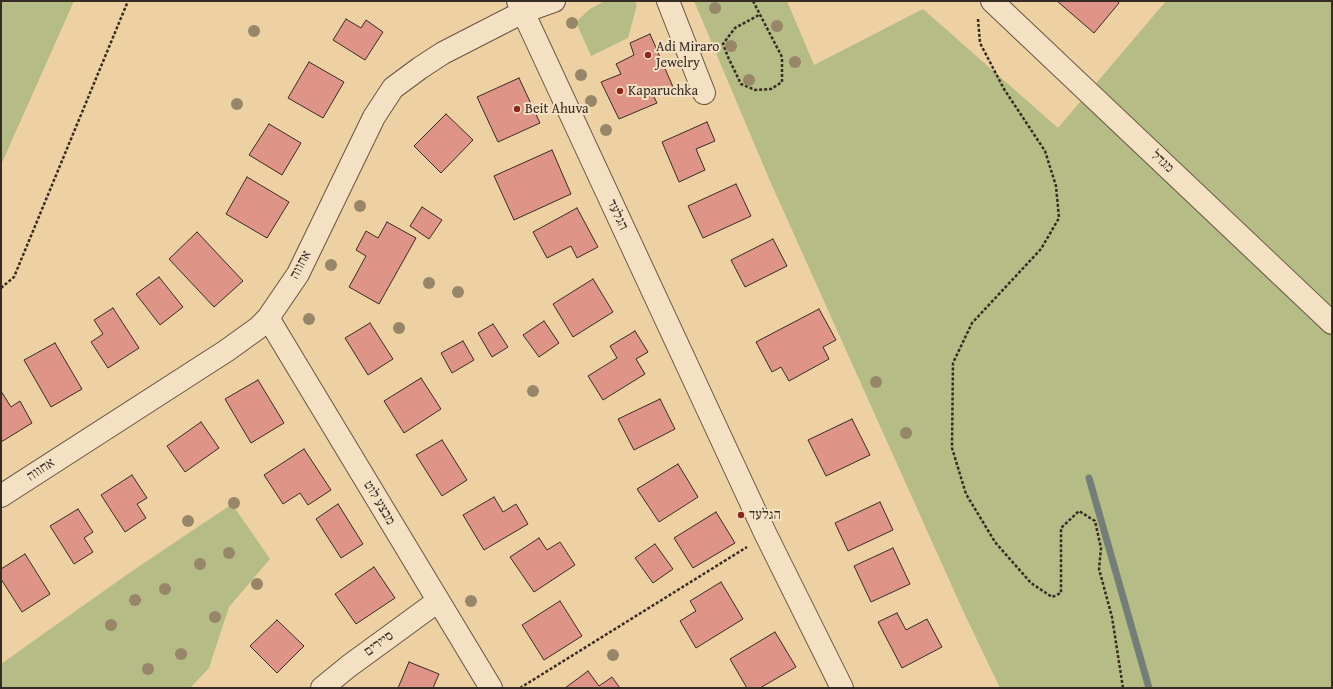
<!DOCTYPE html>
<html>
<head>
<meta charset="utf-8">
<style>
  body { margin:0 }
  #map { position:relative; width:1333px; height:689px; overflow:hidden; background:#eed1a2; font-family:"Gentium Book Plus",serif }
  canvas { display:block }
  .frame { position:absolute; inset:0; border:2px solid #372c23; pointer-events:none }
</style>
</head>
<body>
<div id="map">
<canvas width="1333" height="689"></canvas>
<div class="frame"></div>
</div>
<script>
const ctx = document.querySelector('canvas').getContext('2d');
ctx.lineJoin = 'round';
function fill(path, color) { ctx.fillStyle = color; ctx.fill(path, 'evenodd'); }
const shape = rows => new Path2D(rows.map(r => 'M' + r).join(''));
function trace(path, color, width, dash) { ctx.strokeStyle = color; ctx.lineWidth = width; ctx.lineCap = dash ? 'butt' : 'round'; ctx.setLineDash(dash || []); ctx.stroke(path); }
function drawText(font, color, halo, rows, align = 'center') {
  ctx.font = font + ' "Gentium Book Plus","Frank Ruhl Libre",serif'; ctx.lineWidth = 4; ctx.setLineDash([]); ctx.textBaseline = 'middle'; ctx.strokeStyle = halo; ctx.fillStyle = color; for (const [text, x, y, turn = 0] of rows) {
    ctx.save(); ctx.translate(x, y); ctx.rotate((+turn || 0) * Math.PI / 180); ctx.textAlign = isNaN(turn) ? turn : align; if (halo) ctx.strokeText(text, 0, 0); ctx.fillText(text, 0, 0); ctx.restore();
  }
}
const green = shape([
  [1,1,74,1,1,165],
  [605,1,635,1,637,5,628,38,591,56,576,22,590,9],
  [694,1,787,1,814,65,923,9,1058,128,1166,1,1332,1,1332,688,1000,688,964,613,770,181],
  [232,504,270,559,229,607,209,668,190,688,1,688,1,664,132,571]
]);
const stream = shape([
  [1089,478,1149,688]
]);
const building = shape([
  [1057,1,1117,1,1119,3,1094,33,1057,1],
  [346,19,361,28,366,20,383,32,365,60,333,40,346,19],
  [650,34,673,87,653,95,657,103,619,119,601,82,621,74,616,64,634,55,630,43,650,34],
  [309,62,344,82,323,118,288,98,309,62],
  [519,78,540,123,498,142,477,97,519,78],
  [446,114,473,140,441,173,414,146,446,114],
  [707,122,715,141,696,149,705,170,679,182,662,142,707,122],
  [269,124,301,143,282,175,249,155,269,124],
  [552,150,571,194,514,220,494,176,552,150],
  [247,177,289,202,267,238,226,214,247,177],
  [736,184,751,216,703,238,688,206,736,184],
  [422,207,442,220,429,239,410,226,422,207],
  [577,208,598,247,577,258,571,246,547,258,533,232,577,208],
  [387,222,416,238,379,304,349,287,366,256,356,250,366,231,378,238,387,222],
  [197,232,243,281,214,307,169,259,197,232],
  [773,239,787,266,745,287,731,260,773,239],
  [159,277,183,307,160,325,136,294,159,277],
  [593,279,613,312,573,337,553,304,593,279],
  [113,308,139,348,108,368,91,342,103,334,94,320,113,308],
  [819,309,836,340,823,347,829,359,789,381,781,367,772,372,756,342,819,309],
  [544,321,559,343,539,357,523,335,544,321],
  [370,323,393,359,368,375,345,338,370,323],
  [493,324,508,347,492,357,478,333,493,324],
  [635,331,648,352,636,359,645,374,603,400,588,376,617,358,610,346,635,331],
  [463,341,474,360,452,373,441,353,463,341],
  [55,343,82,389,51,407,24,360,55,343],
  [421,378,441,409,404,433,384,401,421,378],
  [258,380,284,423,251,443,225,399,258,380],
  [1,391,11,407,20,401,32,423,1,442,1,391],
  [660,399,675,429,634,450,618,419,660,399],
  [852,419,870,455,826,476,808,440,852,419],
  [201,422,219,448,185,472,167,446,201,422],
  [442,440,467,480,442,496,416,455,442,440],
  [304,449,331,490,308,505,300,493,283,504,264,475,304,449],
  [678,464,698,497,659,522,637,489,678,464],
  [132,475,147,498,137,504,146,518,125,532,101,495,132,475],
  [494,497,503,512,516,504,528,524,484,550,463,515,494,497],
  [880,502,893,530,848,551,835,523,880,502],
  [338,504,363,544,341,558,316,519,338,504],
  [78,509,93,532,84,538,93,552,74,564,50,526,78,509],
  [716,512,735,543,693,568,674,538,716,512],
  [539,538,547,550,560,542,575,565,534,592,510,557,539,538],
  [655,544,673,569,653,583,635,558,655,544],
  [893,548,910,584,871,602,854,566,893,548],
  [25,554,50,594,22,612,1,579,1,569,25,554],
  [374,567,395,598,356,624,335,594,374,567],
  [721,582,743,619,696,648,680,621,696,611,690,601,721,582],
  [560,601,582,636,544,660,522,625,560,601],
  [897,613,906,630,927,619,942,647,902,668,878,622,897,613],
  [277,620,304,646,277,673,250,646,277,620],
  [775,632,796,667,760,688,747,688,730,659,775,632],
  [409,662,439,674,433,688,398,688,409,662],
  [588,671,599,686,612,677,620,688,565,688,588,671]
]);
const path = shape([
  [753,1,782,57,782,82,771,89,755,90,741,84,728,57,723,44,735,28,759,15],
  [978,19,980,43,1004,89,1045,151,1056,186,1059,218,1041,249,972,323,953,363,952,448,966,494,995,542,1031,583,1052,597,1061,593,1061,528,1079,511,1095,521,1101,548,1099,569,1112,617,1123,688],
  [1,288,14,277,128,1],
  [520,688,747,547]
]);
const minor = shape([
  [518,1,766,535,842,688],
  [668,1,704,93],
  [992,1,1332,323],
  [268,318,491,688],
  [1,496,226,351,258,328,268,318,298,274,374,117,393,88,420,68,443,53,523,12,554,1],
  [322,688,349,666,438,601]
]);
const trees = [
  [715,8],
  [572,23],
  [777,26],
  [254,31],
  [731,46],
  [795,62],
  [581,75],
  [749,80],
  [591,101],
  [237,104],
  [606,130],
  [360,206],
  [331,265],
  [429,283],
  [458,292],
  [309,319],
  [399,328],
  [876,382],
  [533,391],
  [906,433],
  [234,503],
  [188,521],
  [229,553],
  [200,564],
  [257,584],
  [165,589],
  [135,600],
  [471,601],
  [215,617],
  [111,625],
  [181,654],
  [613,655],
  [148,669]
];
const markers = [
  [648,55,4,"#8f2418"],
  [620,91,4,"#8f2418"],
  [517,109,4,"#8f2418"],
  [741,515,4,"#8f2418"]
];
const poiNames = [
  ["Adi Miraro",656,47],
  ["Jewelry",656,63],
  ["Kaparuchka",628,91],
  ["Beit Ahuva",525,109],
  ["הגלעד",749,515]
];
const streetNames = [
  ["מגדל",1162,162,43],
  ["הגלעד",617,215,65],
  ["אחווה",301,265,-62],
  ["אחווה",41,470,-33],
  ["מבצע לוט",379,503,59],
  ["סיירים",379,644,-36]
];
fill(green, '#b6bc86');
trace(stream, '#747e77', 7);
fill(building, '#de9486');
trace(building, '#372c23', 1);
trace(minor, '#655543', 24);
trace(path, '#372c23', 2.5, [3, 2]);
trace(minor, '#f4e1c3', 22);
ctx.fillStyle = '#978667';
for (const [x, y] of trees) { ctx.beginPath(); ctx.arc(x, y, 6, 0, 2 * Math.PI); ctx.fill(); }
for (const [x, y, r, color] of markers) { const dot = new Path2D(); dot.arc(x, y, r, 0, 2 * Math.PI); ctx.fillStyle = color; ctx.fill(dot); trace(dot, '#f4e1c3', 1.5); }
drawText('14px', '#372c23', '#f4e1c3', poiNames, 'left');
drawText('14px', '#372c23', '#f4e1c3', streetNames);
</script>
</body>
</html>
